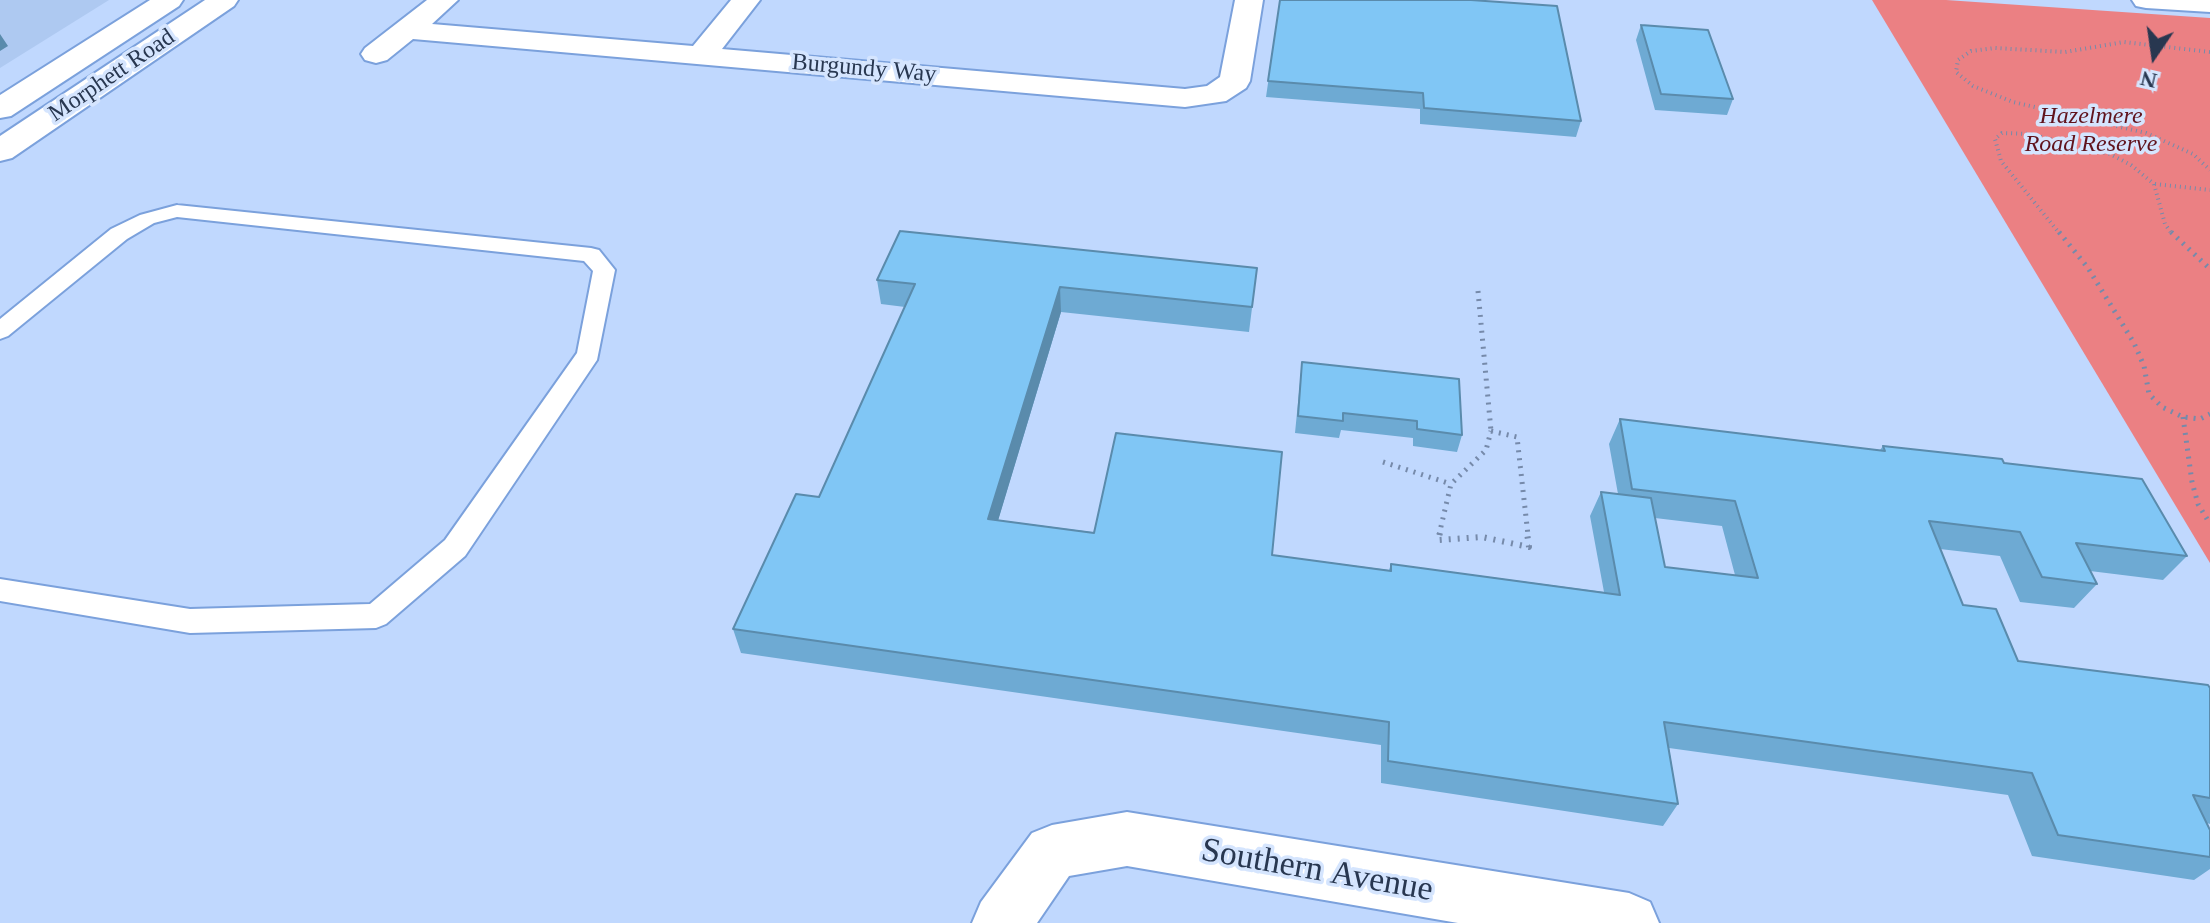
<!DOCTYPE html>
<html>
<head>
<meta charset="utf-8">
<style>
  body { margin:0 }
  #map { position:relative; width:2210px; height:923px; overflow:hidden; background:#c0d8fe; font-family:Georgia,serif }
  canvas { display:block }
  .north { position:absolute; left:2114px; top:16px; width:80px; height:80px; -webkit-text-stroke:6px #d5e5fe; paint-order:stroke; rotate:193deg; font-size:22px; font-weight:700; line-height:32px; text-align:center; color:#283750 }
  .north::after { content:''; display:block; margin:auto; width:28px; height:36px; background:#283750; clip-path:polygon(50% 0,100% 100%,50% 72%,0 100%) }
</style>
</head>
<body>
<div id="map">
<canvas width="2210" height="923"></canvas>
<div class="north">N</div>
</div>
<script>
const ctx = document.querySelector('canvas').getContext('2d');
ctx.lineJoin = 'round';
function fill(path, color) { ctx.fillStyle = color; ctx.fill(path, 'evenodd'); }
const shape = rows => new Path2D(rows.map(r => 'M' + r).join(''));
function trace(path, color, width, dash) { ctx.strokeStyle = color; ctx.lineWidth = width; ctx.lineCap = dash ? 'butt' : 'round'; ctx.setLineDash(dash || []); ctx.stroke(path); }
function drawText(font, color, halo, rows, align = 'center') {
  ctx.font = font + ' Georgia,serif'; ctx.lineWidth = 7; ctx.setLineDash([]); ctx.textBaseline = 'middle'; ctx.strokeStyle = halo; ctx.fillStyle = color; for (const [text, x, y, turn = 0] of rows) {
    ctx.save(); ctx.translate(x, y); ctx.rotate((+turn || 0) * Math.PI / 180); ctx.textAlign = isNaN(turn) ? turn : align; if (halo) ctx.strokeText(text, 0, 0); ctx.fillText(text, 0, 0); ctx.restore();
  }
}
const built = shape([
  [0,0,109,0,0,68]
]);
const green = shape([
  [1872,0,1946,0,2210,18,2210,563]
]);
const pathFar2 = shape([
  [2210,52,2124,42,2065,52,1995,48,1971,51,1958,60,1956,72,1973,86,2013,102,2146,133,2193,154,2210,170],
  [2155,184,2210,190],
  [2060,234,2001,161,1995,139,2002,133,2030,134,2110,154,2131,165,2154,184,2165,224,2172,234]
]);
const pathFar1 = shape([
  [2059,232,2088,268,2134,343,2144,366,2149,394,2162,407,2183,417,2200,419,2210,414],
  [2171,232,2210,269],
  [1478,291,1491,431],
  [2183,417,2192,482,2198,504,2210,524],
  [1491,431,1517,437,1528,535],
  [1383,462,1451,484],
  [1439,535,1451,484,1486,450,1491,431]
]);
const path = shape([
  [1440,533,1438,540,1482,537,1529,547,1527,533]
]);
const service = shape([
  [177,205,591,248,599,250,615,270,597,360,465,556,386,624,376,628,190,633,0,601,0,579,190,609,370,604,445,540,577,353,593,271,584,261,177,217,154,223,127,239,8,336,0,339,0,319,111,229,140,215,177,205]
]);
const minor = shape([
  [427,0,458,0,432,24,693,46,731,0,760,0,722,49,1185,89,1207,86,1220,77,1235,0,1263,0,1250,81,1246,88,1226,101,1185,107,413,39,387,60,376,63,365,60,361,54,365,48,427,0],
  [1127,812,1629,893,1650,902,1659,923,1458,923,1127,866,1069,876,1037,923,972,923,981,902,1032,833,1052,825,1127,812]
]);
const secondary = shape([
  [150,0,183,0,179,6,11,116,0,118,0,95,150,0],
  [205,0,238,0,234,6,12,158,0,161,0,136,205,0],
  [2132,0,2210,0,2210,12,2146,8,2136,6,2132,0]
]);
const wall = shape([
  [1280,0,1581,121,1576,137,1420,124,1420,109,1266,97],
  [1641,25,1733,99,1727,115,1655,110,1636,40],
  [1257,268,1249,332,1061,312,998,520,1389,570,1391,564,1604,592,1590,516,1601,492,1618,494,1609,444,1620,419,1880,450,1883,446,2004,463,2187,556,2163,580,2090,571,2097,584,2074,608,2020,602,2000,556,1940,549,1963,605,2018,661,2210,688,2210,824,2207,823,2210,830,2210,869,2194,880,2032,856,2008,795,1669,748,1678,804,1663,826,1381,783,1381,745,741,653,733,629,819,497,905,307,881,304,877,280],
  [1655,518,1722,526,1735,575,1665,567],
  [1302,362,1462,435,1457,452,1413,446,1413,438,1341,430,1339,438,1295,433]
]);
const shadedWall = shape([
  [0,34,8,46,0,51],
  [1060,287,1061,312,991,544,988,519]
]);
const building = shape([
  [1280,0,1471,0,1557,6,1581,121,1424,108,1423,93,1268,81,1280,0],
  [1641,25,1708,30,1733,99,1661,94,1641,25],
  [900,231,1257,268,1252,307,1060,287,988,519,1094,533,1116,433,1237,447,1282,452,1272,555,1391,571,1391,564,1620,595,1601,492,1651,498,1665,567,1758,578,1735,501,1632,489,1620,419,1885,451,1883,446,2002,459,2004,463,2142,479,2187,556,2076,543,2097,584,2042,577,2020,532,1929,521,1963,605,1996,609,2018,661,2208,685,2210,688,2210,798,2193,795,2210,830,2210,857,2058,835,2032,773,1664,722,1678,804,1388,761,1389,722,733,629,796,494,819,497,915,284,877,280,900,231],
  [1302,362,1459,379,1462,435,1417,429,1417,421,1343,413,1343,421,1298,416,1302,362]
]);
const farStreetnames = [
  ["Burgundy Way",864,69,5],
  ["Morphett Road",112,76,-34]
];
const farParknames = [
  ["Hazelmere",2091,117],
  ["Road Reserve",2091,145]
];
const nearStreetnames = [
  ["Southern Avenue",1317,871,10]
];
fill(built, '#aec9f1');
fill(green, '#eb8083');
trace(service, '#7ba1dc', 4);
trace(minor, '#7ba1dc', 4);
trace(secondary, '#7ba1dc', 4);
trace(pathFar2, '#768aaa', 4, [1, 4]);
trace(pathFar1, '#768aaa', 5, [2, 6]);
trace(path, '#768aaa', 6, [2, 7]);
fill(service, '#fff');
fill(minor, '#fff');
fill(secondary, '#fff');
fill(wall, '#6eaad3');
fill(shadedWall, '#5a8bac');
fill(building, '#80c6f5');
trace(building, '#5a8bac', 2);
drawText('24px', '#283750', '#d5e5fe', farStreetnames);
drawText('italic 24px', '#60131d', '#d5e5fe', farParknames);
drawText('34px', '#283750', '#d5e5fe', nearStreetnames);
</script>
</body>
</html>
